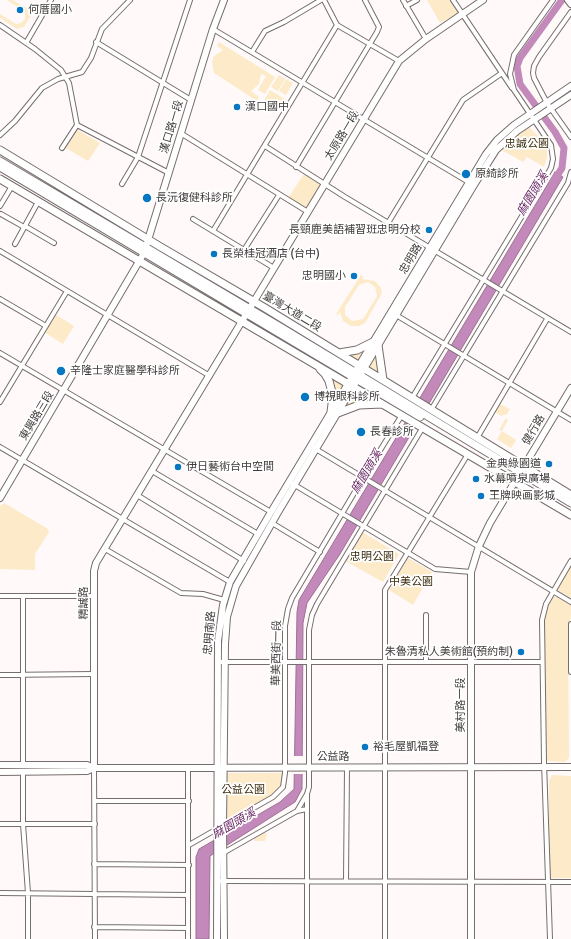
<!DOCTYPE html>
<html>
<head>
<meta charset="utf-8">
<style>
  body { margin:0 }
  canvas { display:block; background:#fffaf9 }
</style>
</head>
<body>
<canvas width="571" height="939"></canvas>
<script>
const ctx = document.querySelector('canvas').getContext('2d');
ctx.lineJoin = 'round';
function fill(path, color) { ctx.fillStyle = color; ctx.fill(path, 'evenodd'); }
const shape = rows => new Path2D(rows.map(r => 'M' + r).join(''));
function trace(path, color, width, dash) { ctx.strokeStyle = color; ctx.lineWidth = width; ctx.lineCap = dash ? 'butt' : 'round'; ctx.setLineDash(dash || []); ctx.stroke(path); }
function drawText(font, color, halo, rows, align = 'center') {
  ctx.font = font + ' Signika,"Noto Sans TC",sans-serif'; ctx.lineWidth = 3.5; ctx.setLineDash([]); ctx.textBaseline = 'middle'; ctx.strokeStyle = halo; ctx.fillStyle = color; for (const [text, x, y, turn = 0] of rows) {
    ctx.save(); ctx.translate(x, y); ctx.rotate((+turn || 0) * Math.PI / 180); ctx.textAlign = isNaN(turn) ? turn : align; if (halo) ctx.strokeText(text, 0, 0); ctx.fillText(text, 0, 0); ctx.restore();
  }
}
const green = shape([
  [7,0,13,0,33,12,24,27,17,29,0,18,0,14,16,24,21,23,25,19,25,13,22,10],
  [427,0,450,0,458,13,440,23],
  [219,42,275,77,265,94,258,90,266,76,261,74,259,84,251,91,259,97,257,101,214,73,212,62,214,56,223,50,217,46],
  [279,75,285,79,278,91,271,87],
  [286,79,293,83,286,95,279,91],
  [270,90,285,99,276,113,262,104],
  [529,127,543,141,547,147,547,158,544,167,527,157,523,162,500,149,513,137],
  [76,129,100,143,88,161,64,147],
  [304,174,323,185,307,210,288,198],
  [361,275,364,277,362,279,375,281,381,288,382,293,365,323,359,326,351,326,343,321,340,312,338,315,336,314],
  [368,282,375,287,377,296,363,319,352,321,345,315,345,307,359,285],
  [55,314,74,326,63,344,44,332],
  [370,344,358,364,338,351],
  [378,349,382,378,367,368],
  [331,374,346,384,339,398],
  [355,389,380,402,341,411],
  [500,404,510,409,507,414,501,416,495,412],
  [506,418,508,420,502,431,516,440,511,448,497,439,502,431,499,430],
  [4,503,48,529,49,532,35,554,35,570,0,569,0,506],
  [362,532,399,554,383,582,345,561],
  [408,558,432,572,413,605,389,590],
  [571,564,571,598,558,590,558,586],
  [553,597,557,597,571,605,571,617,568,629,569,758,565,762,548,761,545,758,543,623,546,609],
  [228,773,284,773,284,782,274,793,226,821,226,775],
  [552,775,571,776,571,878,552,878,549,876,549,781],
  [265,832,267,834,265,841,255,841,254,839]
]);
const water = shape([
  [555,172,563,177,340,554,307,603,303,623,302,789,295,802,210,856,209,939,196,939,196,857,199,849,280,802,294,789,297,612,299,600,555,172]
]);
const pier = shape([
  [293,756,304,756,304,774,292,774]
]);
const river = shape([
  [553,182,562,168,564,148,555,132,520,84,517,66,520,58,562,0]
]);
const street = shape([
  [403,0,426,39],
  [453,0,512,88],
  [406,6,417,0],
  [571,12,539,57,534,66,533,73,534,78,547,103,571,137],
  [0,25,35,49,61,70,69,83,77,125,169,173],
  [337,25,399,61],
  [213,29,470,183],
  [96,42,191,100],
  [26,43,51,0],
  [252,52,265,31,284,22,321,0],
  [182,134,308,212],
  [0,135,15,121,42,88,58,79,82,72,91,58,102,29,130,0],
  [265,146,345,197,571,332],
  [62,148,77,125],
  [296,167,377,32,379,27,365,0],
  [122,184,138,157,190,0],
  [0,206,12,186],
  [1,214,24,227],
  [193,219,274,268],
  [388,223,463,100,502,73],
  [25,226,54,243],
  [213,231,337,25,324,0],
  [15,244,38,202],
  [244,250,279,195],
  [0,251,210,376],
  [0,299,46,326],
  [396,315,571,420],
  [0,353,271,512],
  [412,398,551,168,553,159,551,145,514,90,510,74,514,55,553,0],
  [0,402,67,291],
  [431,410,568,183,571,172],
  [477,438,547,319],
  [0,447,230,582],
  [314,448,571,602],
  [152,471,258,534],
  [293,484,435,569,471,572],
  [137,495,244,561],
  [272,523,320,552],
  [105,549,181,593,203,594,224,600],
  [0,596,94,596],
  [23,596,23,765],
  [571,624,571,672],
  [218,662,542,662],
  [426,662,426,615],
  [0,675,94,674],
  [188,767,188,939],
  [94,768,95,939],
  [23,772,23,824,28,893,28,939],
  [95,801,189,801],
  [297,811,307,794],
  [0,824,95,824],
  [189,845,273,797,283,787,285,773,285,626,288,609,292,598,363,478,400,418,403,416],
  [223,853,297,811,307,809],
  [94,864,189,865],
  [221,881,571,882],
  [346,881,347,767],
  [0,893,188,895],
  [94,927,188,928],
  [307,939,307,794,309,787,309,630,312,615,317,604,423,427],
  [385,939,385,590,468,454],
  [550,939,544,762,542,620,546,604,571,561]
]);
const secondary = shape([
  [568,0,571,4],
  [0,498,144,253,213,29,224,0],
  [0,765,87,765,94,768],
  [94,768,94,571,96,563,399,61,426,39,483,0],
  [0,772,87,771,94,768,104,768,571,767],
  [217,939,218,641,223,605,230,582,271,512,486,154,497,140,514,125,571,86],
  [224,939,223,826,225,644,227,617,236,586,277,514,474,185,496,150,517,131,571,95],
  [471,939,471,572,479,546,490,523,571,388]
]);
const primary = shape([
  [0,150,159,246,265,308,571,495],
  [0,161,282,328,571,503],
  [0,167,420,417],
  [0,179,571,515],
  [378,345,383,380],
  [339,353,357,350,373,342],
  [320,369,325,374,329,381,333,396,331,412],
  [338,413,359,405,382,404]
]);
const markers = [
  [20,10,4,"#0877c1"],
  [237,107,4,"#0877c1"],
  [466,174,5,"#0877c1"],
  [147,198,5,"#0877c1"],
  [429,230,4,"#0877c1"],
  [214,254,4,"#0877c1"],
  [354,276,4,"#0877c1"],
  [61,371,5,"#0877c1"],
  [305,397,5,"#0877c1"],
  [361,432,5,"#0877c1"],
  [549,464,4,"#0877c1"],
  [178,467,4,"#0877c1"],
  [476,479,4,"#0877c1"],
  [481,496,4,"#0877c1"],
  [521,652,4,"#0877c1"],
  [365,747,4,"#0877c1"]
];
const poiNames = [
  ["何厝國小",28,10],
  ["漢口國中",245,107],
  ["原綺診所",475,174],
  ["長沅復健科診所",156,198],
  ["長頸鹿美語補習班忠明分校",421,230,"right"],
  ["長榮桂冠酒店 (台中)",222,254],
  ["忠明國小",346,276,"right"],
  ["辛隆士家庭醫學科診所",70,371],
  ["博視眼科診所",314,397],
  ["長春診所",370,432],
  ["金典綠園道",541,464,"right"],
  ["伊日藝術台中空間",186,467],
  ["水幕噴泉廣場",484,479],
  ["王牌映画影城",489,496],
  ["朱魯清私人美術館(預約制)",513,652,"right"],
  ["裕毛屋凱福登",373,747]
];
const streetNames = [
  ["漢口路一段",172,127,-73],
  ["太原路一段",342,136,-59],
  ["忠明路",411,259,-59],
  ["臺灣大道二段",292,312,31],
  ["東興路三段",37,416,-59],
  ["健行路",534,430,-60],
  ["精誠路",84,603,-90],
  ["忠明南路",210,633,-85],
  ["華美西街一段",277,653,-89],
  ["美村路一段",461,705,-90],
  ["公益路",333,757]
];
const parkNames = [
  ["忠誠公園",527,144],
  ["忠明公園",372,557],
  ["中美公園",411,582],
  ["公益公園",243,790]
];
const waterNames = [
  ["麻園頭溪",533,194,-59],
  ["麻園頭溪",367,472,-59],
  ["麻園頭溪",234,824,-30]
];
fill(green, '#fceac8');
fill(water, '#c289ba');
trace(water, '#9b7294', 1);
fill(pier, '#fffaf9');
trace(river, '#c289ba', 7);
trace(street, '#766e6d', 6);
trace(secondary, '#766e6d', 8);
trace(primary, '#766e6d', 9);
trace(street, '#fff', 4);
trace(secondary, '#fff', 6);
trace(primary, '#fff', 7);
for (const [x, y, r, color] of markers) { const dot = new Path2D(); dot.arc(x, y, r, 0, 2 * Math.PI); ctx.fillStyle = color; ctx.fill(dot); trace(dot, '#fff', 1.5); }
drawText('11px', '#3f3c3b', '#fff', poiNames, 'left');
drawText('11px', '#3f3c3b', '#fff', streetNames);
drawText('11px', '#3c2d0e', '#fff', parkNames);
drawText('italic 12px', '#631f5e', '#fff', waterNames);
</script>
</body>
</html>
